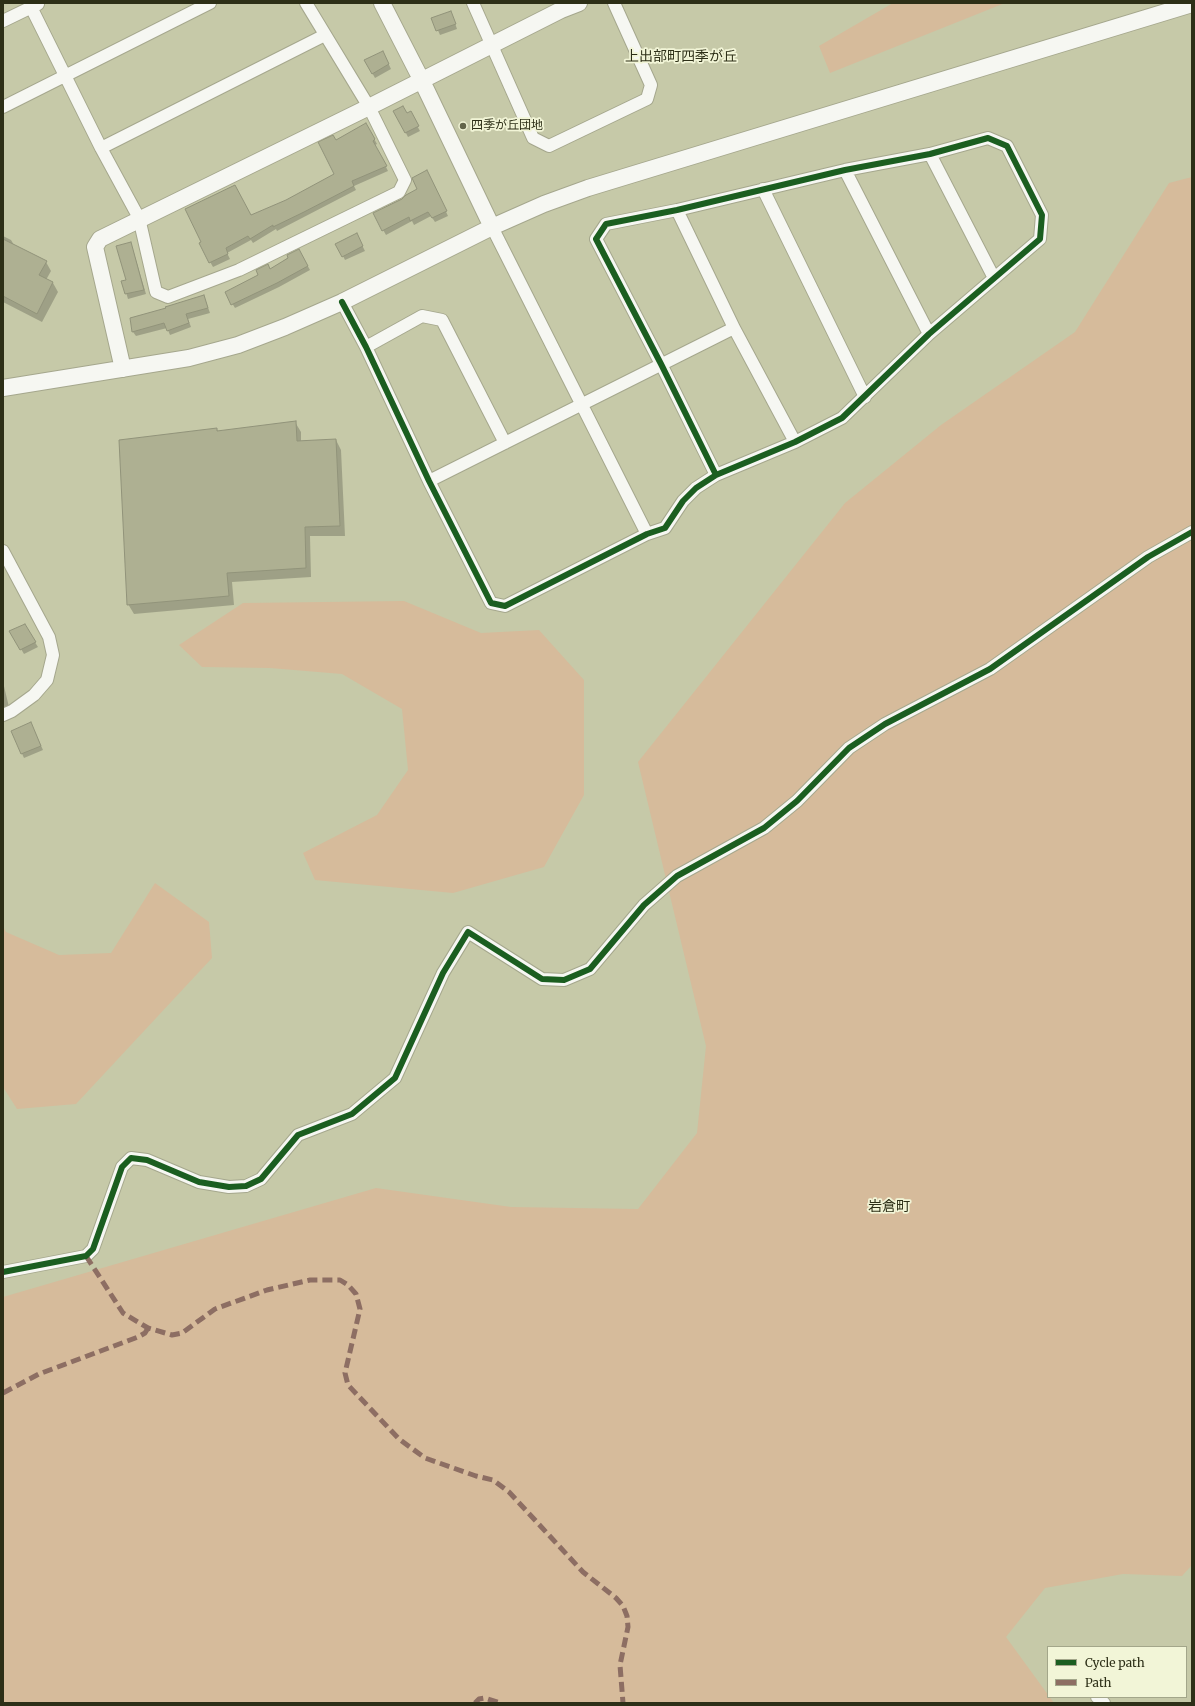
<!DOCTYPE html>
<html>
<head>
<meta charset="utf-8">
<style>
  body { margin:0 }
  #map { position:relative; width:1195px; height:1706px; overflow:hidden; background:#c6c9a8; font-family:Merriweather,serif }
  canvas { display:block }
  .frame { position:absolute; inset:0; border:4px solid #2d2f17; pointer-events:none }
  .legend { position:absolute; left:1047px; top:1646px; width:140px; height:52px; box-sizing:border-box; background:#f2f5d7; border:1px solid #a3a68a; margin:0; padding:5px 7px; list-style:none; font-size:12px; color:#2d2f17 }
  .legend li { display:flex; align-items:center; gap:8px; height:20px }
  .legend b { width:20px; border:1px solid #a3a68a }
</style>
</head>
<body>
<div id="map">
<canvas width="1195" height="1706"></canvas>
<div class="frame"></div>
<ul class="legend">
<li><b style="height:5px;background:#1b5e20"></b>Cycle path</li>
<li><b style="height:5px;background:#8d6e63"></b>Path</li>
</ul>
</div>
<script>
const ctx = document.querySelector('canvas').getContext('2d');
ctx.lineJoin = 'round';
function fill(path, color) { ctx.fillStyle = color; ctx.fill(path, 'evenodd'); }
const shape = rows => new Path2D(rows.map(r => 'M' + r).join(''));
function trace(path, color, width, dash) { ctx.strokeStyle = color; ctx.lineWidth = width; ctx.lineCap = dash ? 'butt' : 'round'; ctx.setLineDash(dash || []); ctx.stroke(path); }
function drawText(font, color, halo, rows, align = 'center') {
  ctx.font = font + ' Merriweather,"Noto Sans JP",serif'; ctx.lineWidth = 3.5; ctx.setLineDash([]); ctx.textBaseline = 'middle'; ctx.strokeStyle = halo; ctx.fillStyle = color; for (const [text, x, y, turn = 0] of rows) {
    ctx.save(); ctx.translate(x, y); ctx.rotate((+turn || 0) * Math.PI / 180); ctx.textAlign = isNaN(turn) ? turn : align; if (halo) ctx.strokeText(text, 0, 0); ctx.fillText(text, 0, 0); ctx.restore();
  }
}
const green = shape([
  [893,3,1005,3,830,73,819,46],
  [1192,177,1192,1565,1182,1576,1123,1574,1045,1588,1006,1637,1054,1703,3,1703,3,1297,376,1188,511,1207,638,1209,697,1133,706,1046,638,762,845,503,941,425,1075,332,1169,183],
  [404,601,481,633,539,630,584,680,584,795,544,867,453,893,315,880,303,853,377,815,408,770,402,709,342,674,270,668,202,667,179,645,243,603],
  [155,883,209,922,212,958,76,1104,17,1109,3,1087,3,926,6,932,59,955,111,953]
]);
const shadow = shape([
  [453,17,457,29,440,35,433,19],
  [385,56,391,69,375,78,365,60],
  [395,112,407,115,410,113,420,131,408,137],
  [366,124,377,144,375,145,388,171,354,186,356,190,277,231,276,229,253,243,251,240,227,253,230,259,213,267,200,244,251,216,287,201,335,174,335,141],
  [429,176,448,216,435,222,431,216,414,225,412,221,386,235,374,214,419,190],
  [3,236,11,240,14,245,46,262,51,271,46,280,53,283,58,292,42,322,3,302],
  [359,239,365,251,345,260,343,256],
  [131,243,146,294,128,299,123,282,127,281],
  [299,250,310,270,279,287,235,308,226,293,270,270],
  [204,296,210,313,188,319,191,327,170,335,167,328,136,336,133,332,131,318,167,309],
  [295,422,301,432,301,442,336,440,341,450,345,536,310,536,311,577,232,582,234,605,134,614,128,604,217,429,218,432],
  [24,625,38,647,24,654,11,632],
  [3,682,9,707,3,708],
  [33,728,43,750,24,758,12,732]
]);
const building = shape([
  [451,11,456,24,436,31,431,18,451,11],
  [383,51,389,64,372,74,364,60,383,51],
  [403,106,407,113,411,111,419,126,405,133,393,111,403,106],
  [366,123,375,139,373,141,387,166,352,181,354,186,304,212,273,227,273,225,250,239,248,236,226,248,228,254,209,263,199,243,201,242,185,209,235,185,251,215,286,200,334,174,318,142,333,135,336,140,366,123],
  [427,170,447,211,432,218,428,212,410,221,409,217,382,231,373,213,402,199,406,195,417,189,412,178,427,170],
  [357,233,363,246,342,257,335,244,357,233],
  [3,239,47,261,39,275,53,282,37,314,3,296,3,239],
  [131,242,144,290,125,294,121,281,126,280,116,246,131,242],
  [299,249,308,266,277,283,231,305,225,292,258,275,256,270,268,264,270,269,288,258,287,255,299,249],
  [204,295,208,308,186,314,189,323,167,331,164,323,132,332,130,318,166,308,165,307,204,295],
  [296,421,297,441,336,439,340,526,305,527,306,568,227,573,229,596,127,605,119,440,217,428,217,431,296,421],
  [25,624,36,642,20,650,9,631,25,624],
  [31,722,41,746,21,754,11,731,31,722]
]);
const street = shape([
  [473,3,533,138,549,146,647,99,651,85,614,3],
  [31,7,101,148,139,218,156,292,168,297,239,270,399,192,405,180,369,107,306,3],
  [3,21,38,4],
  [3,107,210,3],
  [101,148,325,35],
  [930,154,994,278],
  [845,170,929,334],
  [763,189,865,397],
  [677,210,734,328,795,442],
  [492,227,647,534],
  [342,302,366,347,429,481,491,603,505,606,647,534,665,528,683,501,696,488,716,475,795,442,842,418,929,334,1040,239,1042,215,1007,146,988,138,930,154,845,170,677,210,606,224,596,239,661,364,716,475],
  [366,347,422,316,442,320,505,443],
  [429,481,734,328],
  [3,551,49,637,53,655,47,680,34,695,12,711,3,715],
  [3,1272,86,1256,93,1249,122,1167,131,1158,147,1160,199,1182,229,1187,246,1186,261,1179,298,1135,352,1114,395,1078,443,973,468,932,542,979,564,980,590,969,644,905,677,876,764,828,797,801,849,748,885,724,990,669,1148,557,1192,532],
  [1097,1697,1104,1703]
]);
const secondary = shape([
  [382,3,422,81,492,227],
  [123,369,95,247,100,239,369,107,561,10,579,3],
  [3,388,189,358,238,345,285,327,342,302,492,227,544,204,588,188,1192,4]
]);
const quiet = shape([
  [86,1256,123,1313,148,1328,172,1335,182,1333,215,1309,267,1290,310,1280,340,1280,348,1285,356,1294,360,1309,345,1373,348,1385,399,1439,425,1458,476,1476,493,1480,509,1492,583,1572,616,1598,623,1606,627,1616,628,1627,620,1665,623,1703],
  [3,1393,39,1374,138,1337,145,1333,148,1328],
  [475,1703,479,1699,485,1698,500,1703]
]);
const cycleway = shape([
  [342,302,366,347,429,481,491,603,505,606,647,534,665,528,683,501,696,488,716,475,795,442,842,418,929,334,1040,239,1042,215,1007,146,988,138,930,154,845,170,677,210,606,224,596,239,661,364,716,475],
  [3,1272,86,1256,93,1249,122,1167,131,1158,147,1160,199,1182,229,1187,246,1186,261,1179,298,1135,352,1114,395,1078,443,973,468,932,542,979,564,980,590,969,644,905,677,876,764,828,797,801,849,748,885,724,990,669,1148,557,1192,532]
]);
const markers = [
  [463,126,4,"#63654a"]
];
const poiNames = [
  ["四季が丘団地",471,126]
];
const quarterNames = [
  ["上出部町四季が丘",681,57],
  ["岩倉町",889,1207]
];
fill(green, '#d6bb9b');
fill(shadow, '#0003');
fill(building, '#aeb092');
trace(building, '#91937a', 1);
trace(street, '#a5a78d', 14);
trace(secondary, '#a5a78d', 18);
trace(street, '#f6f7f2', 12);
trace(secondary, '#f6f7f2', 16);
trace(quiet, '#8d6e63', 5, [10, 5]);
trace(cycleway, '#1b5e20', 6);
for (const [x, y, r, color] of markers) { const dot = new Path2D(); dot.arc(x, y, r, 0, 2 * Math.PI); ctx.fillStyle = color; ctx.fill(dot); trace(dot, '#f2f5d7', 1.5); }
drawText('12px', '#2d2f17', '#f2f5d7', poiNames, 'left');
drawText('14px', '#2d2f17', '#f2f5d7', quarterNames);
</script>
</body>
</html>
